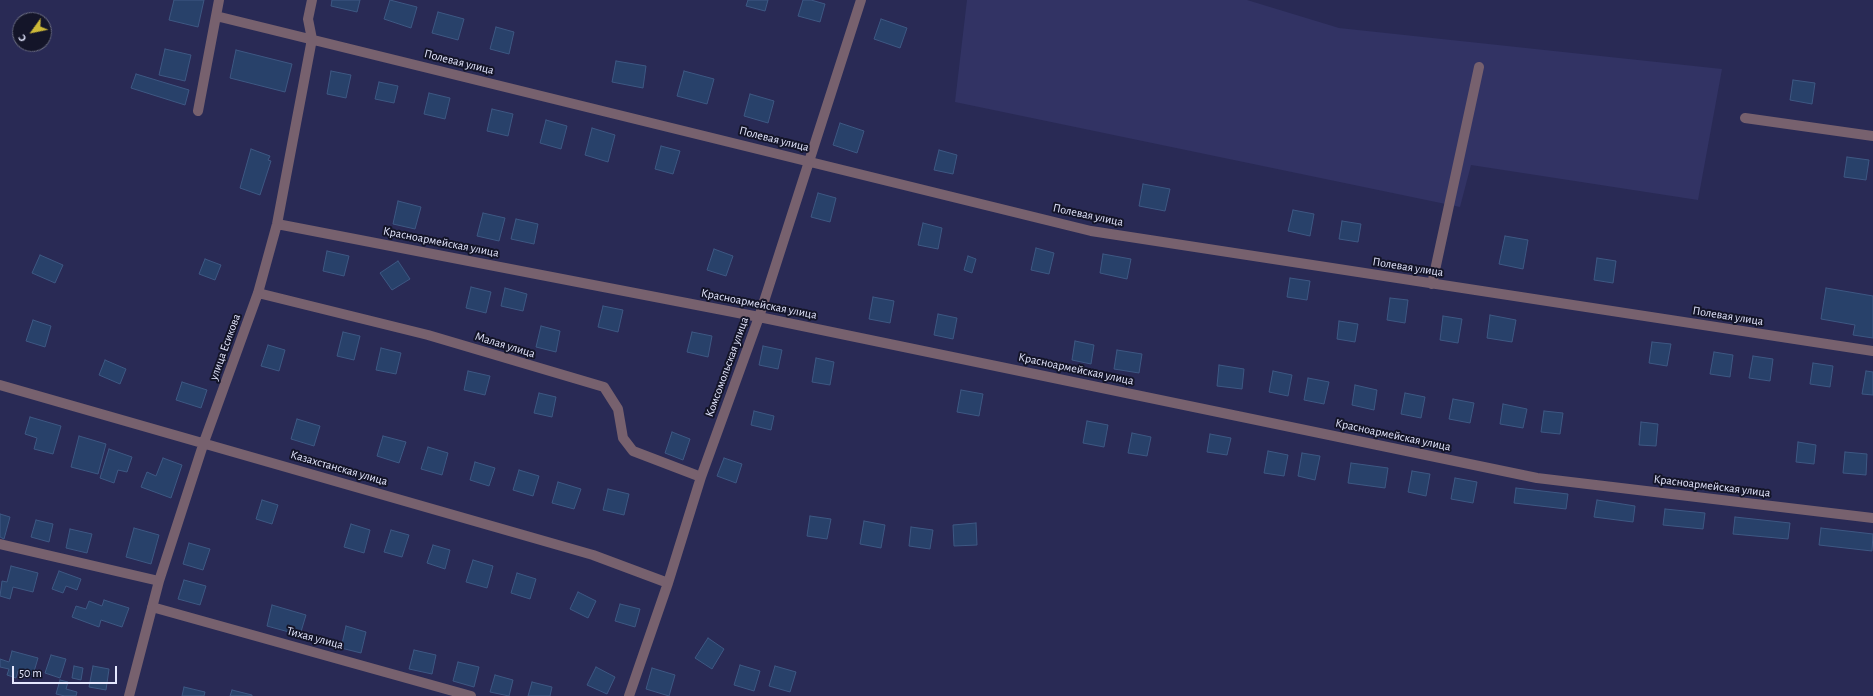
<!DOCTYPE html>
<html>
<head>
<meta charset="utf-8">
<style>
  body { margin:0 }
  #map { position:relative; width:1873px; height:696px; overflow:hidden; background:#292a55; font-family:"Alegreya Sans",sans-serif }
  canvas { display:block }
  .north { position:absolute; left:12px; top:12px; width:40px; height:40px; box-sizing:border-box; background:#141529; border:1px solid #67697e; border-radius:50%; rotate:237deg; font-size:11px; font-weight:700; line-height:16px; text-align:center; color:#e4e7fe }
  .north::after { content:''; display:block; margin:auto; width:14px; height:18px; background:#cdb938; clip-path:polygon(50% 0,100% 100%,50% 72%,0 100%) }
  .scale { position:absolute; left:12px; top:666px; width:105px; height:18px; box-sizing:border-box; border:2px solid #e4e7fe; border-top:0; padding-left:5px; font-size:12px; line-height:14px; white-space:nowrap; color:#e4e7fe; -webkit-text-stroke:3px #141529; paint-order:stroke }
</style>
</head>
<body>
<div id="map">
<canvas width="1873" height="696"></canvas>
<div class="north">С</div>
<div class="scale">50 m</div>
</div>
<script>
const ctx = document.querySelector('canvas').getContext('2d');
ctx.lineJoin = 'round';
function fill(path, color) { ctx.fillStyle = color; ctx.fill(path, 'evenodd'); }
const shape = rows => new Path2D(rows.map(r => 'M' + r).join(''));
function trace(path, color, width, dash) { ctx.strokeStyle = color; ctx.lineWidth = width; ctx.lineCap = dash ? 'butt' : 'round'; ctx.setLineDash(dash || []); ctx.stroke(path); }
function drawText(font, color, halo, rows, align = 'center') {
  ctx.font = font + ' "Alegreya Sans",sans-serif'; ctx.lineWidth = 4; ctx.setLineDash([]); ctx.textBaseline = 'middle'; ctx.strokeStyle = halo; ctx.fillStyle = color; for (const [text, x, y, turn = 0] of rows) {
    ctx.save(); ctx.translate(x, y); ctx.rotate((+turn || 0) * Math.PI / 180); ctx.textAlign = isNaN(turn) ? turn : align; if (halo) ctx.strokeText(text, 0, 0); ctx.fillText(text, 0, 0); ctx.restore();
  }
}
const built = shape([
  [967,0,1247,0,1339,28,1722,69,1698,200,1471,165,1460,207,955,102]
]);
const building = shape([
  [174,0,204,0,198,27,169,20,174,0],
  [332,0,360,0,357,12,331,6,332,0],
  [390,0,417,7,411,28,384,19,390,0],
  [748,0,768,0,765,11,746,6,748,0],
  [803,0,811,0,825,4,820,22,798,16,803,0],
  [438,12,464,19,458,40,432,33,438,12],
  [881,19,907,28,900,48,874,39,881,19],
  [496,27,514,32,509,54,490,49,496,27],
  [165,49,191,55,185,81,159,75,165,49],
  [236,50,292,64,285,92,230,78,236,50],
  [616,61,646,66,643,88,612,82,616,61],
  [331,71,351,75,346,98,327,94,331,71],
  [684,71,714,79,707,104,677,96,684,71],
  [136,74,189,90,185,105,131,88,136,74],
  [1793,80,1815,83,1812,104,1790,100,1793,80],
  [379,82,398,86,394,103,375,99,379,82],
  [429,93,450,98,445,119,424,114,429,93],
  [750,94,774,101,768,123,744,116,750,94],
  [492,109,513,114,508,136,487,131,492,109],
  [546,120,567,126,561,149,540,143,546,120],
  [840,123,864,131,857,153,833,145,840,123],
  [592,128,615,135,608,162,585,155,592,128],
  [661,146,680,151,673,174,655,169,661,146],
  [251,149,270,156,268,160,271,161,260,195,240,188,251,149],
  [939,150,957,155,953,174,934,170,939,150],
  [1847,157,1869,160,1866,180,1844,177,1847,157],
  [1143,184,1170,189,1165,211,1139,206,1143,184],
  [818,193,836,198,830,222,811,217,818,193],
  [398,201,421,207,415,229,393,224,398,201],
  [1293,210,1314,214,1310,236,1288,231,1293,210],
  [483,213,505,218,499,241,477,236,483,213],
  [516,219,538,224,534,244,511,239,516,219],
  [1342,221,1361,224,1358,242,1339,239,1342,221],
  [923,223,942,228,938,249,918,245,923,223],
  [1505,236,1528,240,1523,269,1499,264,1505,236],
  [1036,248,1054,253,1049,274,1031,270,1036,248],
  [714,249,733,256,726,276,707,270,714,249],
  [327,251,349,256,344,276,323,271,327,251],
  [1103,254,1131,259,1127,279,1100,273,1103,254],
  [40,255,63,265,55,283,32,273,40,255],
  [968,256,976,259,972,273,964,270,968,256],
  [1597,258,1616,261,1613,283,1594,280,1597,258],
  [205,259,221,265,215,280,199,274,205,259],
  [398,261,410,279,392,290,380,273,398,261],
  [1290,278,1310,281,1307,300,1287,297,1290,278],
  [471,287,491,292,486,313,466,308,471,287],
  [505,288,527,294,523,311,501,306,505,288],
  [1826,288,1873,296,1873,338,1853,335,1855,325,1821,319,1826,288],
  [873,297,894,301,890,323,869,319,873,297],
  [1390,298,1408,300,1405,323,1387,320,1390,298],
  [603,306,623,310,618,332,598,327,603,306],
  [938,314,957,318,953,339,934,335,938,314],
  [1490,315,1516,320,1512,342,1487,338,1490,315],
  [1443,316,1462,319,1458,343,1440,340,1443,316],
  [33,320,51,326,45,347,26,341,33,320],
  [1339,321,1358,324,1355,342,1337,339,1339,321],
  [541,326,560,331,556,352,536,347,541,326],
  [343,332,360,336,354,360,337,356,343,332],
  [692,332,712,336,708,357,687,352,692,332],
  [1075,341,1094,345,1091,364,1072,360,1075,341],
  [1652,342,1671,344,1667,366,1649,363,1652,342],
  [268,345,285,350,279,371,261,366,268,345],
  [763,346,782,350,778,369,759,365,763,346],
  [381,348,401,353,396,374,376,370,381,348],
  [1117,350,1142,354,1139,373,1114,369,1117,350],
  [1714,352,1733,355,1730,377,1710,374,1714,352],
  [1753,356,1773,359,1770,381,1749,378,1753,356],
  [816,358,834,362,830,385,812,382,816,358],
  [105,360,126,369,120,384,99,375,105,360],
  [1813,363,1833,366,1830,387,1810,384,1813,363],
  [1219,365,1244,369,1242,389,1217,386,1219,365],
  [468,371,490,376,485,395,464,390,468,371],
  [1273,371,1292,375,1288,396,1269,392,1273,371],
  [1866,371,1873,372,1873,395,1862,394,1866,371],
  [1308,378,1329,382,1324,404,1304,400,1308,378],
  [182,382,207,390,201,408,176,400,182,382],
  [1355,385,1377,390,1374,410,1352,405,1355,385],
  [961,390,983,394,979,416,957,412,961,390],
  [539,393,556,397,552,417,534,413,539,393],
  [1405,393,1425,397,1421,418,1401,414,1405,393],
  [1453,399,1474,403,1470,423,1449,419,1453,399],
  [1503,404,1527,409,1523,428,1500,424,1503,404],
  [754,411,774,416,771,430,751,425,754,411],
  [1544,411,1563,413,1560,434,1541,432,1544,411],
  [30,417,61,426,53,454,34,449,37,438,25,434,30,417],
  [297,419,320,426,314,446,291,439,297,419],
  [1087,421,1108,425,1104,447,1083,443,1087,421],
  [1641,422,1658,424,1656,446,1639,445,1641,422],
  [672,432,690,439,683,460,665,453,672,432],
  [1132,433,1151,437,1147,456,1128,453,1132,433],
  [1210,434,1231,438,1227,455,1207,452,1210,434],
  [79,436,106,444,98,474,71,467,79,436],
  [383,436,406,442,399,463,377,456,383,436],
  [1798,442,1816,445,1814,464,1796,462,1798,442],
  [428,447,448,453,442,475,421,469,428,447],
  [109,449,132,457,127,472,118,470,114,483,100,478,109,449],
  [1268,451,1288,455,1284,476,1264,473,1268,451],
  [1845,452,1867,454,1866,475,1843,473,1845,452],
  [1302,453,1320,456,1315,480,1298,476,1302,453],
  [163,458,182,465,171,498,141,487,147,472,156,476,163,458],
  [724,458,742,464,736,483,717,476,724,458],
  [475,462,495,468,489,486,470,480,475,462],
  [1351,463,1388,468,1385,488,1348,483,1351,463],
  [519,470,539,476,533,496,513,490,519,470],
  [1412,471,1430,474,1426,496,1408,492,1412,471],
  [1455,478,1477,482,1473,503,1451,499,1455,478],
  [558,482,581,489,574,509,552,503,558,482],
  [1516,488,1568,494,1566,509,1514,503,1516,488],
  [608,489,629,494,624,515,603,510,608,489],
  [262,500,278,505,272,524,256,519,262,500],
  [1597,500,1635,506,1633,522,1594,517,1597,500],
  [1665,509,1705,513,1703,529,1663,525,1665,509],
  [0,514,10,517,4,539,0,537,0,514],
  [810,516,831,519,827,539,807,536,810,516],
  [1735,517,1790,523,1788,539,1733,534,1735,517],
  [36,520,53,524,49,542,31,537,36,520],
  [864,521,885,525,881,548,860,544,864,521],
  [976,523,977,545,954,546,953,525,976,523],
  [351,524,370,530,364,553,344,547,351,524],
  [911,527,933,530,930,549,909,546,911,527],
  [134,528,159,535,151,564,126,557,134,528],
  [1821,528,1873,534,1872,551,1819,545,1821,528],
  [70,529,92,534,87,553,66,548,70,529],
  [391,530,409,535,402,557,384,552,391,530],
  [189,543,210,549,203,570,183,564,189,543],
  [433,545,450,550,445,569,427,563,433,545],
  [473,560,493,566,487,588,466,582,473,560],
  [11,566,38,573,33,592,13,587,10,599,0,596,2,581,7,582,11,566],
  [59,571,81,579,77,590,66,586,63,593,52,589,59,571],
  [517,573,536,579,530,599,511,593,517,573],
  [184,580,206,586,200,605,178,599,184,580],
  [578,592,596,601,588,618,570,609,578,592],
  [104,600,129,608,122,627,101,620,99,627,72,617,76,606,86,609,89,601,102,606,104,600],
  [620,604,640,609,635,627,615,621,620,604],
  [272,605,306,615,300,635,267,626,272,605],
  [346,626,366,632,361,653,341,648,346,626],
  [708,638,724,649,712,669,695,658,708,638],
  [414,650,436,655,432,674,409,669,414,650],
  [12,651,38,658,33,675,18,671,16,678,7,675,9,669,0,667,0,659,9,662,12,651],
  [51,655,66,659,60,678,45,673,51,655],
  [458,662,479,667,474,687,453,681,458,662],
  [740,665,760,671,754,691,734,685,740,665],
  [74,666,83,668,81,680,72,678,74,666],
  [93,666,109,669,106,690,89,687,93,666],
  [775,666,796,672,790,692,769,686,775,666],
  [596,667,615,677,607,694,587,685,596,667],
  [652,668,675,675,669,696,646,689,652,668],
  [495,675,513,680,509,696,490,692,495,675],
  [60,680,68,682,66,689,77,692,76,696,65,696,56,694,60,680],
  [532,682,552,687,550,696,528,696,532,682],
  [184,687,205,692,204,696,182,696,184,687],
  [232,690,252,695,252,696,230,696,232,690]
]);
const minor = shape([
  [216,16,1091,231,1873,351],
  [198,111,219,0],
  [1745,118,1873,136],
  [277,224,759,317,1537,478,1873,518],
  [1432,284,1479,67],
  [258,293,428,335,604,387,618,409,623,438,633,451,701,477],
  [0,385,593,555,668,583],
  [0,544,159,581],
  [152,607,471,696],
  [129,696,159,581,204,442,258,293,277,224,312,39,308,19,312,0],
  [629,696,668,583,701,477,759,317,861,0]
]);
const streetNames = [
  ["Полевая улица",459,62,14],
  ["Полевая улица",774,139,14],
  ["Полевая улица",1088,215,12],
  ["Красноармейская улица",441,242,11],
  ["Полевая улица",1408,267,9],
  ["Красноармейская улица",759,304,11],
  ["Полевая улица",1728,316,9],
  ["Малая улица",505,345,17],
  ["улица Есикова",225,347,-70],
  ["Комсомольская улица",727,367,-70],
  ["Красноармейская улица",1076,369,12],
  ["Красноармейская улица",1393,435,12],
  ["Казахстанская улица",339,468,16],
  ["Красноармейская улица",1712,486,7],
  ["Тихая улица",315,638,15]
];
fill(built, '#323364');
fill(building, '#28416a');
trace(building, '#3e5883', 1);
trace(minor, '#77616e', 10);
drawText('12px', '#e4e7fe', '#141529', streetNames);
</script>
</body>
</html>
